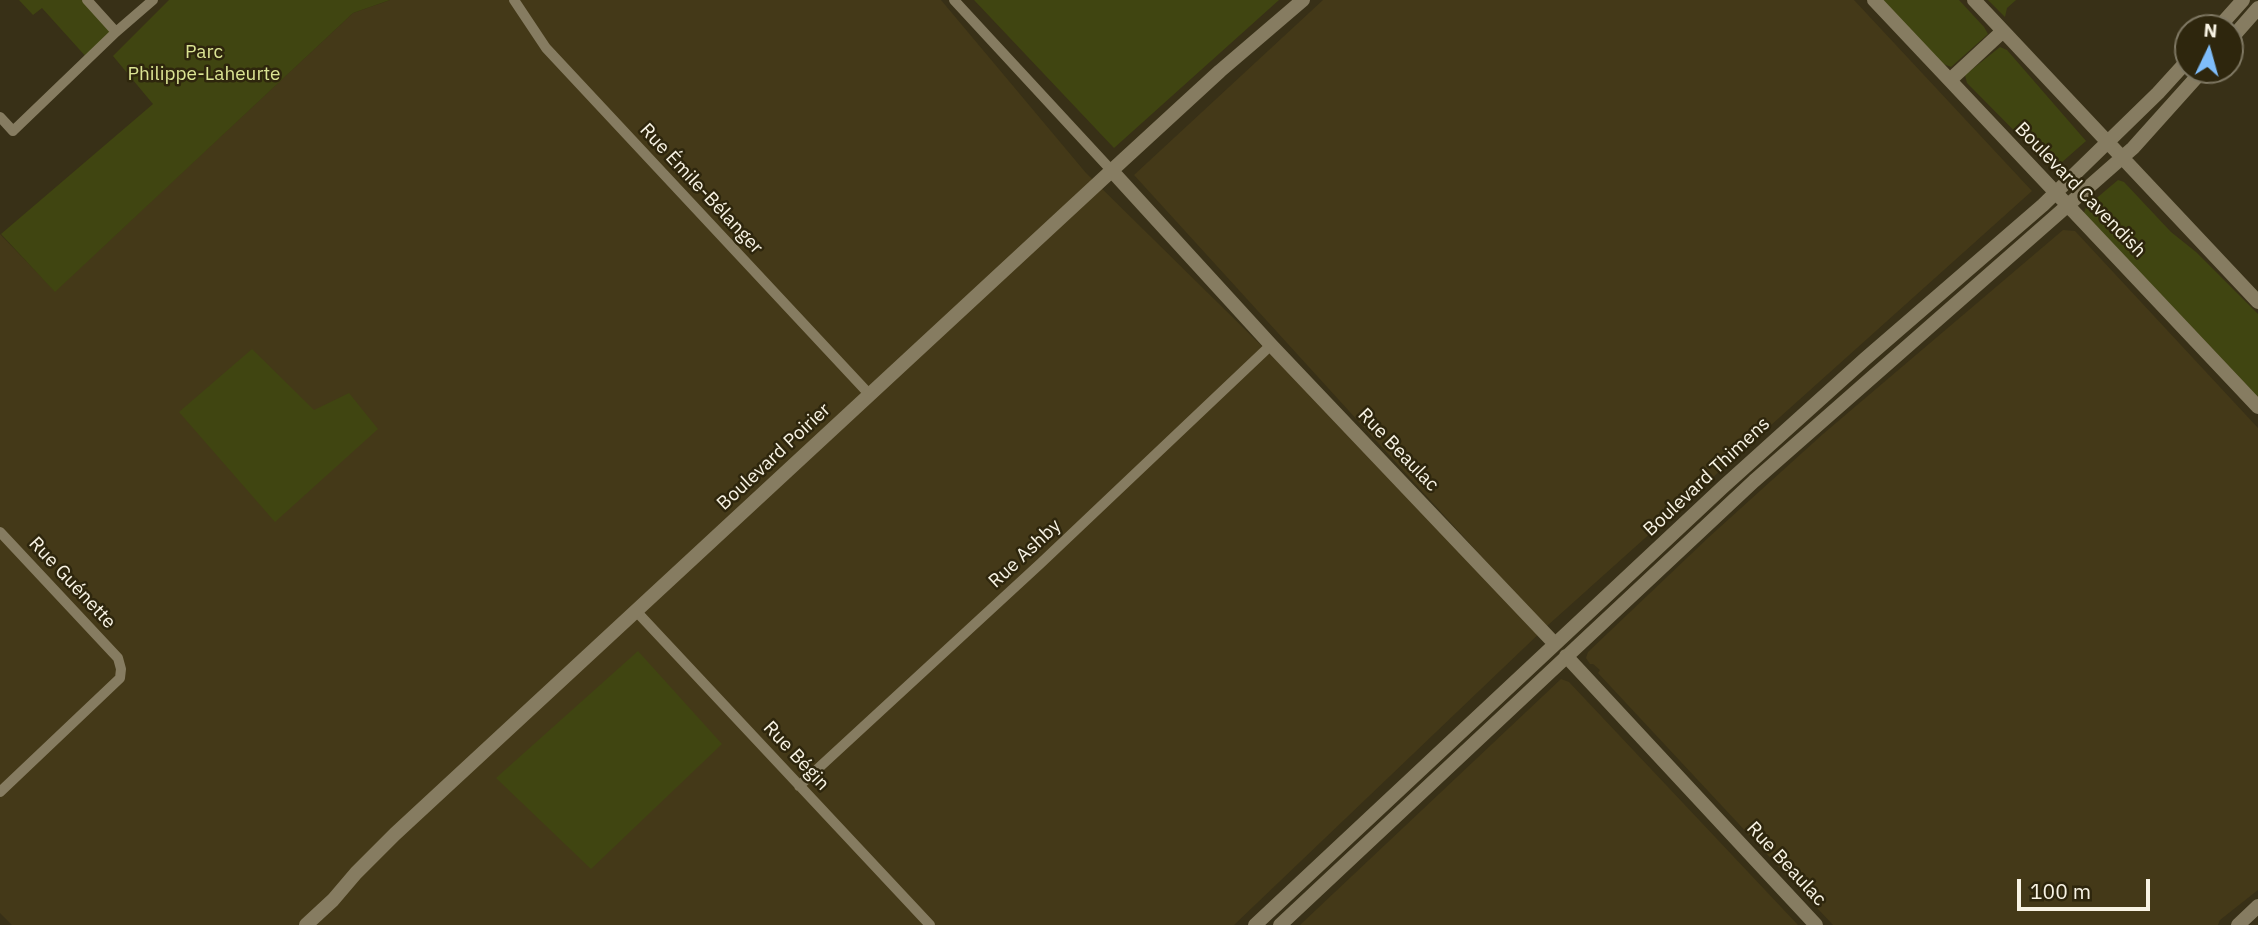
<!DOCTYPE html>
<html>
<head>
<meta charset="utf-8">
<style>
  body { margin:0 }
  #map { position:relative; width:2258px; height:925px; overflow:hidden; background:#383017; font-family:"IBM Plex Sans",sans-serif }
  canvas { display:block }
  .north { position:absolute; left:2174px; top:14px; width:70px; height:70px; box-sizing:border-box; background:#2e260d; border:2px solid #7f7863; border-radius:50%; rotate:5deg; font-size:19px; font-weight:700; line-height:28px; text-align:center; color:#f8f3e4 }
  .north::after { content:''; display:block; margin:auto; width:24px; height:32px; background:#7fbdfa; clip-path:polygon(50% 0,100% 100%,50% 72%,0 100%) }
  .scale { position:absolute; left:2017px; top:879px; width:133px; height:32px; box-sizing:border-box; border:4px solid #f8f3e4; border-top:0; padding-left:9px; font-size:21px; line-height:24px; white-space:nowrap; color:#f8f3e4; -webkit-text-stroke:5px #2e260d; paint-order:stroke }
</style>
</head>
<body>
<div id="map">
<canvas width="2258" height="925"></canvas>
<div class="north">N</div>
<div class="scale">100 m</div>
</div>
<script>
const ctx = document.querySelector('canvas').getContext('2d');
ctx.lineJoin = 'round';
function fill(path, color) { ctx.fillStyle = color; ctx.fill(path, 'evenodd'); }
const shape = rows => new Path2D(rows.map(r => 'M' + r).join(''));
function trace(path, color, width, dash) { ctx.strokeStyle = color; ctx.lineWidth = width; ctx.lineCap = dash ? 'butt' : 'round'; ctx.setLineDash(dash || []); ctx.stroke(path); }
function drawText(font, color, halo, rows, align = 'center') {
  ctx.font = font + ' "IBM Plex Sans",sans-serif'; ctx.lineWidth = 5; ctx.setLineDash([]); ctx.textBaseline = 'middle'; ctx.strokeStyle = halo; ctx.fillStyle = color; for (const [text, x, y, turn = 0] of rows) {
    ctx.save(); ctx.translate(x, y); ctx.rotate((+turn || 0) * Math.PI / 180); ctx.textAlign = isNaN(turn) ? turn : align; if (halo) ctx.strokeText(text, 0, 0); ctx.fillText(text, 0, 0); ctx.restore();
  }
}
const built = shape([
  [390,0,941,0,1086,173,1533,613,1134,175,1323,0,1854,0,2032,191,1547,626,1234,925,12,925,0,913,0,234,55,291,353,13],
  [2063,230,2075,231,2258,428,2258,890,2220,920,2218,925,1833,925,1598,673,1600,670,1593,664,1590,664,1586,658,1588,652,1709,537,1823,434],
  [1561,679,1569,682,1798,925,1300,925]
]);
const green = shape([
  [19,0,87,0,116,32,88,59,42,8,33,15],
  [169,0,390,0,353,13,55,292,1,234,153,104,113,56],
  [974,0,1279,0,1114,148],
  [1882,0,1959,0,1984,27,1988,34,1951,67,1941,63],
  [1988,0,2016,0,2007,8,2005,17],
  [2000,47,2007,50,2086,141,2053,170,1967,83,1965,75],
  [2118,180,2124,182,2171,232,2196,252,2258,314,2258,397,2084,213,2086,207],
  [252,349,314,410,349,393,378,429,275,522,179,412],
  [638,651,722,744,591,869,496,778]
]);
const street = shape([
  [87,0,116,32],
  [514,0,546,48,870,395],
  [954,0,1112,171],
  [0,117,13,131,116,32,153,0],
  [0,532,118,658,121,669,120,678,0,792],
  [636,611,930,925],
  [799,786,1041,563,1271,345]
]);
const secondary = shape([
  [1874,0,2258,407],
  [1974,0,2258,302],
  [2218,28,2243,0],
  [2230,40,2258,8],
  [1950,80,2003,31],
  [1112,171,1271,345,1555,644],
  [1566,656,1816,925],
  [306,925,333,900,356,873,395,834,1122,161,1220,71,1303,0],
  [1255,925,1723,487,1865,359,2043,205,2158,93,2188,60],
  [1280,925,1754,481,2133,148,2203,70],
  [2238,925,2258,906]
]);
const parkNames = [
  ["Parc",204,53],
  ["Philippe-Laheurte",204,75]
];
const streetNames = [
  ["Rue Émile-Bélanger",701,189,47],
  ["Boulevard Cavendish",2080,190,46],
  ["Rue Beaulac",1398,450,46],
  ["Boulevard Poirier",774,457,-43],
  ["Boulevard Thimens",1707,477,-43],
  ["Rue Ashby",1025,554,-43],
  ["Rue Guénette",72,583,47],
  ["Rue Bégin",796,756,47],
  ["Rue Beaulac",1786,864,47]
];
fill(built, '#443918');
fill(green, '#404511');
trace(street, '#867c61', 10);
trace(secondary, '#867c61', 14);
drawText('19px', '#dbe493', '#2e260d', parkNames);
drawText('19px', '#f8f3e4', '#2e260d', streetNames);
</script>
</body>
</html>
